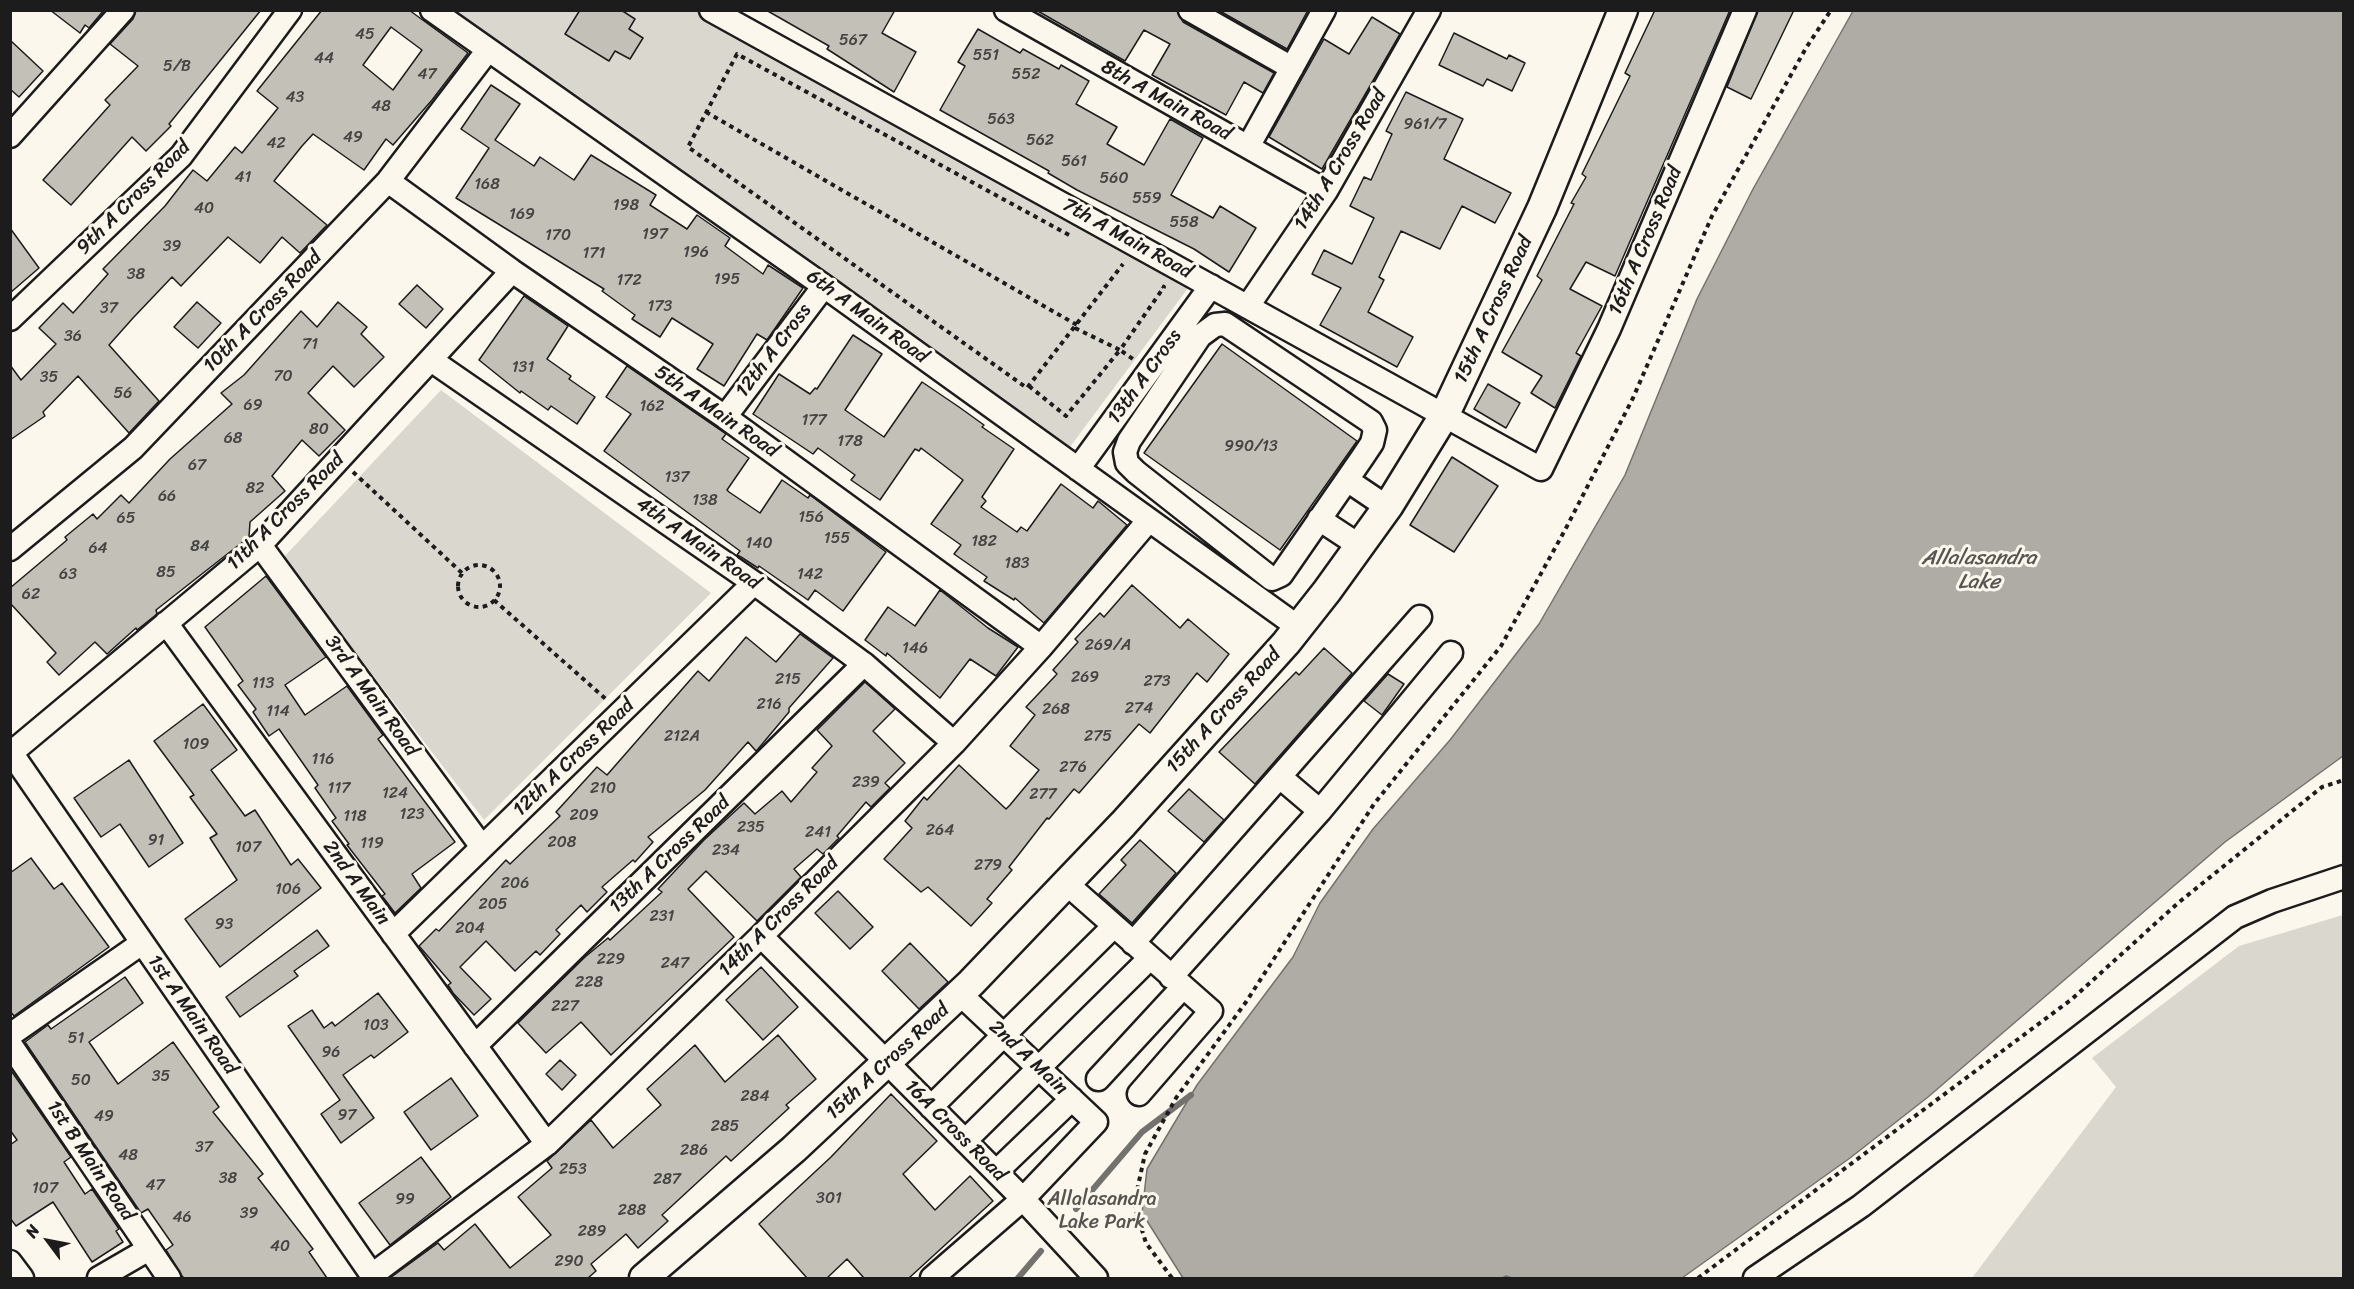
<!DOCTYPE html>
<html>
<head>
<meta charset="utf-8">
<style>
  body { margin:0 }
  #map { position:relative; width:2354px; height:1289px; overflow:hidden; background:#fbf7ec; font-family:Sriracha,sans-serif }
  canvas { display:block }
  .frame { position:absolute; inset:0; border:12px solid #1c1c1c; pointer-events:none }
  .north { position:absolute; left:18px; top:1211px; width:60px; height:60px; -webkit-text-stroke:4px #fbf7ec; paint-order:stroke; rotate:302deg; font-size:16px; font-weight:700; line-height:24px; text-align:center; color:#1c1c1c }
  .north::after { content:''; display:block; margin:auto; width:21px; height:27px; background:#1c1c1c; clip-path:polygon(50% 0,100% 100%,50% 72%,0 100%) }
</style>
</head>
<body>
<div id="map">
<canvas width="2354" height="1289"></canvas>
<div class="frame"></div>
<div class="north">N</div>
</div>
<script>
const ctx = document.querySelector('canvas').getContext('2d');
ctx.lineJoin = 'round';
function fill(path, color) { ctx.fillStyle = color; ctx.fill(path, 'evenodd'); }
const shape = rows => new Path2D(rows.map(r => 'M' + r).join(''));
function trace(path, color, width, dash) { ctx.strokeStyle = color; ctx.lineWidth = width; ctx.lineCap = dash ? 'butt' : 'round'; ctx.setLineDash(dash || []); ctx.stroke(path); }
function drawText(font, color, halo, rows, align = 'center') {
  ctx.font = font + ' Sriracha,sans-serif'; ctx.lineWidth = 6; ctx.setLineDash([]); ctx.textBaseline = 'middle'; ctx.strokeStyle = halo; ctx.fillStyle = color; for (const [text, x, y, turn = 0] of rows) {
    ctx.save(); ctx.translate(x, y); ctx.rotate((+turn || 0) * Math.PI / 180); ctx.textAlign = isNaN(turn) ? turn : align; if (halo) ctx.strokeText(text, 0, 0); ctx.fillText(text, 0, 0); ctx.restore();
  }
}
const green = shape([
  [441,11,701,11,1191,284,1070,447,624,141],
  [441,390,711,593,484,820,283,558],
  [2343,915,2343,1278,1972,1278,2116,1087,2092,1058,2239,946]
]);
const water = shape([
  [1853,11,2343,11,2343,756,2225,842,1928,1097,1850,1158,1682,1278,1512,1278,1506,1276,1502,1278,1183,1278,1142,1213,1147,1169,1197,1085,1293,957,1320,903,1373,829,1450,740,1539,624,1625,475,1697,299,1753,189,1853,11]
]);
const stream = shape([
  [1076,1209,1142,1132,1191,1095],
  [1018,1278,1041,1251]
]);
const building = shape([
  [50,10,104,10,89,28,85,25,80,33,50,10],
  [136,10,261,10,169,124,171,126,146,151,132,137,71,205,43,180,110,105,105,100,138,66,110,44,133,19,136,10],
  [322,10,409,10,468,53,432,100,393,145,386,139,364,170,313,134,302,146,274,181,327,225,300,253,282,237,260,263,228,237,181,286,172,277,133,318,109,345,159,401,129,433,78,376,43,412,45,416,10,440,10,365,21,380,56,344,39,328,63,303,73,313,108,274,103,269,165,206,193,170,207,181,235,147,242,153,278,108,257,91,322,10],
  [391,27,422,50,393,90,363,65,391,27],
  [580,10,621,10,635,19,629,29,643,38,630,59,615,51,609,61,565,34,580,10],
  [766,10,895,10,882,33,916,52,894,92,827,49,829,46,766,10],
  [1036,10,1177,10,1183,22,1274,73,1263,93,1244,82,1226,115,1152,75,1170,44,1144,30,1125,61,1036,10],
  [1218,10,1308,10,1287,49,1218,10],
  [1655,10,1730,10,1615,276,1586,262,1570,289,1602,306,1576,353,1581,356,1555,408,1531,393,1542,376,1502,352,1542,280,1537,276,1574,204,1571,203,1586,177,1582,174,1630,76,1625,73,1655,10],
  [1758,10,1794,10,1751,99,1727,87,1758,10],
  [1372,17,1400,34,1322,169,1269,137,1324,39,1349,54,1372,17],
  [978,29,1020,53,1023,49,1059,69,1061,65,1089,81,1076,104,1117,127,1107,144,1144,165,1170,119,1203,138,1171,195,1213,218,1220,206,1256,228,1229,272,1194,249,1077,190,1048,173,1049,171,940,110,965,66,958,62,978,29],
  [1454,33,1507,59,1509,55,1525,63,1512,91,1487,79,1483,86,1439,65,1454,33],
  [10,40,43,71,19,97,10,89,10,40],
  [491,85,520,104,495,140,534,166,540,157,574,180,591,155,656,195,650,205,687,229,697,215,730,238,725,246,763,274,768,265,803,288,767,340,757,334,724,386,697,369,713,344,672,318,660,337,632,319,635,315,602,291,604,289,456,198,489,148,461,129,491,85],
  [1406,92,1463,119,1444,159,1511,193,1495,223,1462,206,1440,249,1401,231,1379,277,1384,280,1368,312,1413,337,1397,367,1320,325,1341,288,1312,274,1324,250,1352,264,1374,218,1350,206,1364,177,1371,180,1392,134,1386,131,1406,92],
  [10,228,39,268,10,293,10,228],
  [417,285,443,309,426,328,399,304,417,285],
  [524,296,568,326,547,359,571,376,569,379,595,397,577,424,551,406,548,410,521,391,520,393,479,360,524,296],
  [197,302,221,323,198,348,174,327,197,302],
  [338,302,367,327,361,334,384,357,354,387,333,366,308,393,345,430,319,456,302,440,272,476,285,491,250,522,249,537,156,610,157,614,137,630,136,628,107,654,95,642,59,675,47,662,56,653,10,603,10,588,67,540,65,537,93,514,97,519,121,495,129,503,170,459,232,404,221,393,244,375,301,311,317,327,338,302],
  [853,335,882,354,845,410,884,437,922,382,959,407,984,425,982,427,1014,449,982,497,986,501,981,507,1017,532,1021,527,1027,531,1061,484,1093,508,1098,501,1127,525,1044,623,1015,598,1014,600,984,581,987,577,954,554,961,545,931,524,963,480,921,448,919,451,915,449,880,500,851,480,855,475,818,448,813,454,753,414,779,374,810,394,815,388,817,389,853,335],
  [1222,344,1357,441,1280,550,1144,453,1222,344],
  [627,366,726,434,722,439,749,458,727,490,729,492,760,513,782,480,808,498,810,495,886,552,843,611,815,590,808,600,759,566,758,568,741,557,737,555,740,551,604,451,631,414,606,397,627,366],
  [1488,384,1520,403,1506,428,1474,409,1488,384],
  [1452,457,1498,486,1454,552,1410,525,1452,457],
  [266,576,326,657,285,685,305,715,347,686,383,735,378,739,455,842,412,874,421,888,395,913,382,896,385,894,347,845,349,844,332,821,336,818,315,788,318,785,279,729,269,736,253,712,256,709,238,685,243,681,205,627,266,576],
  [1132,585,1180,628,1188,619,1229,654,1207,682,1197,673,1150,733,1139,724,1079,793,1074,789,1049,819,1047,818,1009,867,1012,870,987,899,992,903,971,926,928,887,921,892,884,859,912,828,905,821,924,797,927,800,959,765,1006,809,1010,805,1039,770,1010,746,1035,715,1026,707,1057,674,1053,670,1078,642,1075,639,1100,613,1104,617,1132,585],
  [940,590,988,628,1018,647,996,676,970,659,940,698,887,653,886,656,865,640,888,607,915,626,940,590],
  [800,634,833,658,789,708,789,712,758,749,756,751,748,742,705,790,648,837,653,842,635,862,633,860,602,887,607,892,587,912,581,905,556,930,560,934,540,955,536,951,515,971,486,941,460,967,491,999,474,1015,453,993,448,985,451,983,419,946,436,929,439,931,506,860,510,864,560,816,556,812,597,767,607,775,698,671,709,681,746,637,776,662,800,634],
  [1324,648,1352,673,1255,784,1219,752,1296,672,1299,675,1324,648],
  [1388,674,1404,684,1382,715,1364,701,1388,674],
  [865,682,895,709,873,731,905,763,885,783,890,788,871,807,866,802,837,836,839,838,823,854,817,849,794,869,801,877,757,921,706,871,688,889,734,937,611,1055,581,1022,546,1053,518,1023,585,957,608,938,610,940,662,892,658,889,704,840,744,803,755,814,782,791,791,802,817,772,812,768,832,746,817,730,865,682],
  [203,704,237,750,211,770,245,816,255,810,291,865,298,859,321,888,220,967,185,919,237,880,210,838,217,834,190,797,194,795,154,741,203,704],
  [129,760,183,843,149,867,120,824,101,837,74,798,129,760],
  [1189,789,1224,820,1204,842,1168,811,1189,789],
  [1140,840,1176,873,1132,923,1099,894,1126,865,1121,860,1140,840],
  [31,858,54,889,62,883,109,947,14,1016,10,1011,10,873,31,858],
  [838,891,873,927,850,949,815,913,838,891],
  [317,930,329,946,294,971,298,976,240,1017,226,997,317,930],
  [910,943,948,982,919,1009,882,971,910,943],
  [761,967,798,1007,763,1040,726,1000,761,967],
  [125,977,143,1003,89,1042,118,1084,173,1042,219,1107,213,1112,263,1174,258,1178,313,1249,309,1252,327,1278,184,1278,182,1276,166,1250,173,1245,148,1209,141,1213,25,1042,48,1025,51,1029,125,977],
  [378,993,408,1032,374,1058,371,1055,343,1075,374,1118,341,1143,321,1114,340,1100,288,1026,312,1010,324,1028,332,1022,335,1026,378,993],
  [778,1035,816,1079,786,1105,789,1108,731,1161,726,1156,662,1215,668,1221,638,1248,626,1234,591,1264,596,1271,588,1278,390,1278,438,1243,444,1250,475,1224,510,1268,551,1235,518,1197,552,1168,547,1161,591,1120,613,1148,661,1105,647,1089,695,1045,725,1082,778,1035],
  [560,1060,576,1075,562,1090,546,1074,560,1060],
  [10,1069,71,1157,64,1162,85,1194,92,1189,119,1229,116,1231,123,1242,92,1262,53,1202,16,1226,10,1218,10,1145,17,1140,10,1130,10,1069],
  [451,1078,478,1116,431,1150,404,1112,451,1078],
  [891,1094,937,1141,903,1174,935,1210,970,1176,993,1201,909,1278,864,1278,847,1259,827,1278,807,1278,759,1224,831,1157,891,1094],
  [421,1157,451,1197,390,1245,359,1203,421,1157]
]);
const path = shape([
  [706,112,1077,325],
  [1069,235,737,54,688,147,1027,388,1123,264],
  [1075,328,1120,350,1164,287,1162,286],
  [1029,386,1066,416,1120,350,1133,359],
  [353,472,462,573],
  '458 586a21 21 0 1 1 42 0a21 21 0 1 1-42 0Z',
  [494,600,607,700],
  [1172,1278,1146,1243,1134,1204,1145,1154,1176,1098,1246,1002,1374,804,1501,646,1565,530,1633,398,1712,216,1806,48,1831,10],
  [1698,1278,2072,999,2178,903,2322,787,2344,780]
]);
const minor = shape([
  [432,10,824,286,1298,627],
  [711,10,1541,469,1609,329,1745,10],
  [1006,10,1326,191],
  [1190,10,1292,68],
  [10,136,123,10],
  [1248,147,1324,10],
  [388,181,512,271,725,417,1041,647],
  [1248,306,1326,191,1429,10],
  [10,319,181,156,290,10],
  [1225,324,1371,422,1375,430,1372,443,1362,458,1281,575,1272,579,1136,472,1127,463,1125,452,1129,441,1200,336,1215,325,1225,324],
  [431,360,754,583,864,664,954,743],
  [725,417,824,286],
  [1078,469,1211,286],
  [1347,480,1387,507],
  [1319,519,1360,546],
  [260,545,482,847],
  [10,549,133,448,388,181,488,50],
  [166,623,547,1144],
  [10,751,374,1278],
  [11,753,260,545,512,271],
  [1280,777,1320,811],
  [1067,884,1211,1011,1139,1094],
  [393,934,754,583],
  [761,936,1023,1199,1096,1278],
  [1133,943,1420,617],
  [1171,977,1320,811,1451,653],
  [10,1035,142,943],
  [10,1044,169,1278],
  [475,1046,864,664],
  [1098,1079,1183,987],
  [931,1107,1114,926],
  [965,1141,1150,958],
  [996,1172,1072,1099],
  [10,1262,22,1278],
  [372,1275,547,1144,761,936,954,743,1041,647,1149,520],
  [99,1278,149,1249],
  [932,1278,1023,1199,1096,1122,960,994],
  [1755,1278,1861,1206,2235,917,2272,901,2344,877]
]);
const major = shape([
  [644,1278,794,1149,971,983,1123,824,1286,643,1327,591,1389,505,1445,414,1542,208,1623,10]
]);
const numberNames = [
  ["45",365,35],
  ["567",853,41],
  ["551",986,56],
  ["44",324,59],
  ["5/B",177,67],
  ["47",427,75],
  ["552",1026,75],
  ["43",295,98],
  ["48",381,107],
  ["563",1001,120],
  ["961/7",1425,125],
  ["49",353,138],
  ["562",1040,141],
  ["42",276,144],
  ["561",1074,162],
  ["41",243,178],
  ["560",1114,179],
  ["168",487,185],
  ["559",1147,199],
  ["198",626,206],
  ["40",204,209],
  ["169",522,215],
  ["558",1184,223],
  ["197",655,235],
  ["170",558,236],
  ["39",172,247],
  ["196",696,253],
  ["171",594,254],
  ["38",136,275],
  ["195",727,280],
  ["172",629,281],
  ["173",660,307],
  ["37",109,309],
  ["36",73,337],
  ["71",310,345],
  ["131",523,368],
  ["70",283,377],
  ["35",49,378],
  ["56",123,394],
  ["69",253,406],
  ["162",652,407],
  ["177",814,421],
  ["80",319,430],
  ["68",233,439],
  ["178",850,442],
  ["990/13",1251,447],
  ["67",197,466],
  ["137",677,478],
  ["82",255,489],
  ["66",167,497],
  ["138",705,501],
  ["156",811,518],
  ["65",126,519],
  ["155",837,539],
  ["182",984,542],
  ["140",759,544],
  ["84",200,547],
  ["64",98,549],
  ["183",1017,564],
  ["85",166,573],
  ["63",68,575],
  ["142",810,575],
  ["62",31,595],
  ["269/A",1108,646],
  ["146",915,649],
  ["269",1085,678],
  ["215",788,680],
  ["273",1157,682],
  ["113",263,684],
  ["216",769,705],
  ["274",1139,709],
  ["268",1056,710],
  ["114",278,712],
  ["212A",682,737],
  ["275",1098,737],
  ["109",196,745],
  ["116",323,760],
  ["276",1073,768],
  ["239",866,783],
  ["117",339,789],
  ["210",603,789],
  ["124",395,794],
  ["277",1043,795],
  ["123",412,815],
  ["209",584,816],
  ["118",355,817],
  ["235",751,828],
  ["264",940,831],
  ["241",818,833],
  ["91",156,841],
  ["208",562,843],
  ["119",372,844],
  ["107",248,848],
  ["234",726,851],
  ["279",988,866],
  ["206",515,884],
  ["106",288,890],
  ["205",493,905],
  ["231",662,917],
  ["93",224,925],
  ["204",470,929],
  ["229",611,960],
  ["247",675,964],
  ["228",589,983],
  ["227",565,1007],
  ["103",376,1026],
  ["51",76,1039],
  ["96",331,1053],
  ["35",161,1077],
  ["50",81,1081],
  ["284",755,1097],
  ["97",347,1116],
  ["49",104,1117],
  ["285",725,1127],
  ["37",204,1148],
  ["286",694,1151],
  ["48",128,1156],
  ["253",573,1170],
  ["38",228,1179],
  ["287",667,1180],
  ["47",155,1186],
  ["107",45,1189],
  ["301",829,1199],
  ["99",405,1200],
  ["288",632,1211],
  ["39",249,1214],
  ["46",182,1218],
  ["289",592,1232],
  ["40",280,1247],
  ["290",569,1262]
];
const streetNames = [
  ["8th A Main Road",1166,101,29],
  ["14th A Cross Road",1341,160,-59],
  ["9th A Cross Road",134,198,-45],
  ["7th A Main Road",1127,239,29],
  ["16th A Cross Road",1646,241,-67],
  ["15th A Cross Road",1494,310,-65],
  ["10th A Cross Road",263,312,-46],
  ["6th A Main Road",867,317,36],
  ["12th A Cross",774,351,-53],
  ["13th A Cross",1145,377,-54],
  ["5th A Main Road",716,412,35],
  ["11th A Cross Road",286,512,-45],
  ["4th A Main Road",698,544,35],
  ["3rd A Main Road",371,696,54],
  ["15th A Cross Road",1224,711,-48],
  ["12th A Cross Road",574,758,-44],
  ["13th A Cross Road",670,855,-44],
  ["2nd A Main",356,883,54],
  ["14th A Cross Road",779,917,-45],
  ["1st A Main Road",192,1015,55],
  ["2nd A Main",1028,1058,43],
  ["15th A Cross Road",888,1062,-43],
  ["16A Cross Road",955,1131,45],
  ["1st B Main Road",90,1161,56]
];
const parkNames = [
  ["Allalasandra",1102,1200],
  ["Lake Park",1102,1223]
];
const waterNames = [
  ["Allalasandra",1979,559],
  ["Lake",1979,583]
];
fill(green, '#dad7ce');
fill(water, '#afaca5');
trace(water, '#74726e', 1.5);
trace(stream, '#74726e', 6);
fill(building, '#c3c0b8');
trace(building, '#1c1c1c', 1.5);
trace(minor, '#1c1c1c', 27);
trace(major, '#1c1c1c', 33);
trace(path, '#1c1c1c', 4, [4.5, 4.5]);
trace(minor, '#fbf7ec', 22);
trace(major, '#fbf7ec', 28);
drawText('16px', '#464543', null, numberNames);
drawText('20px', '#1c1c1c', '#fbf7ec', streetNames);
drawText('20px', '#555451', '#fbf7ec', parkNames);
drawText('italic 21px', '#575653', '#fbf7ec', waterNames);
</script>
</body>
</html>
